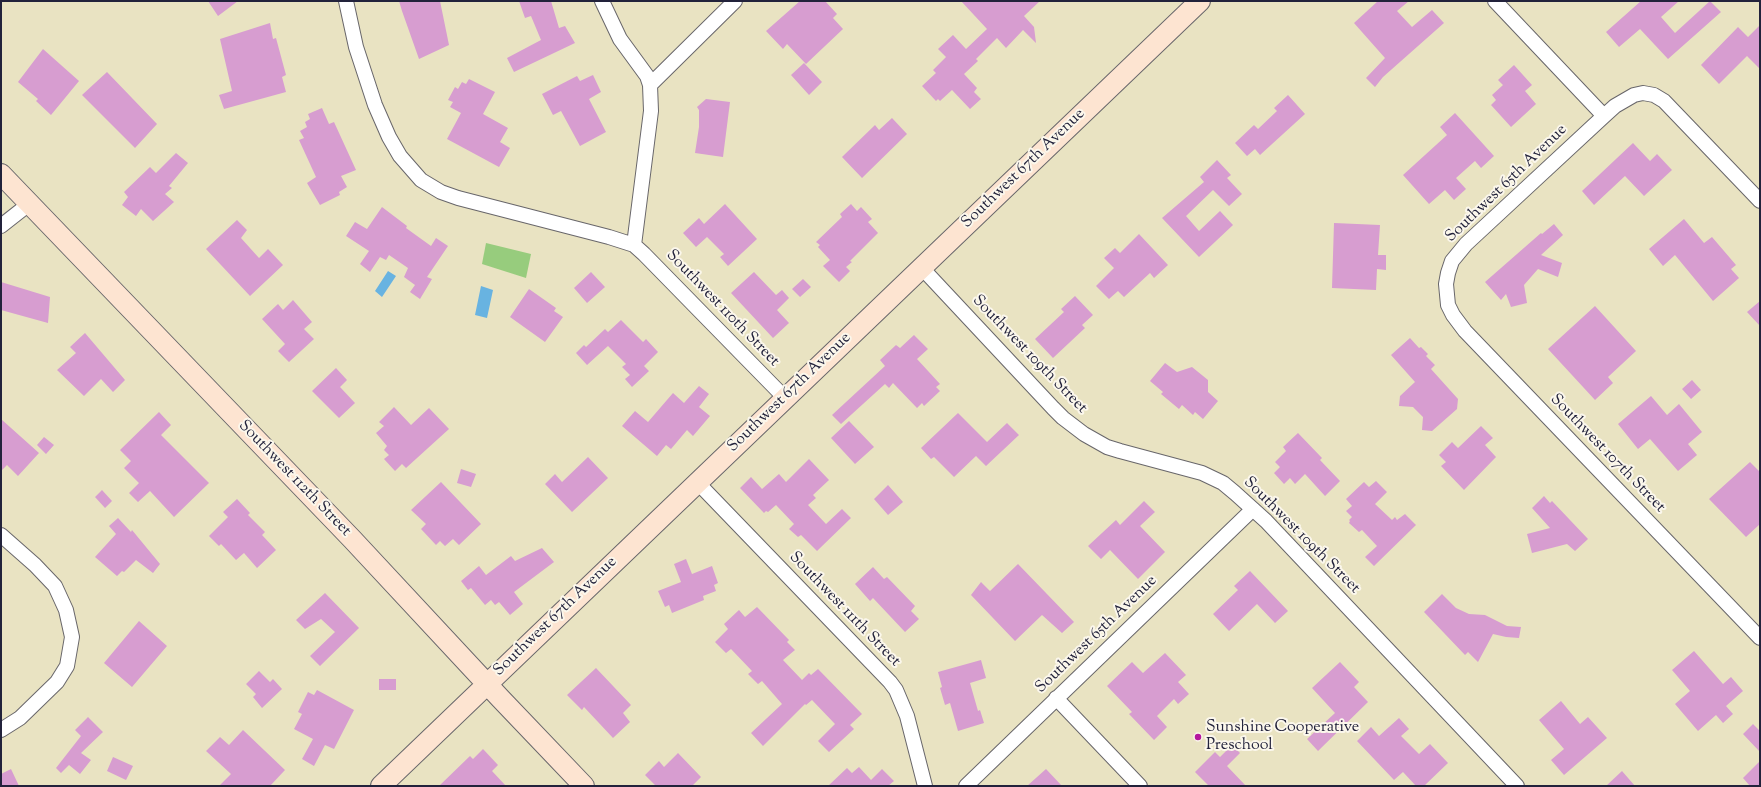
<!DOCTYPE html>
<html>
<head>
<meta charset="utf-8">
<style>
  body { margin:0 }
  #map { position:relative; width:1761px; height:787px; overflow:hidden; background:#e9e3c2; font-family:"Sorts Mill Goudy",serif }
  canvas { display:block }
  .frame { position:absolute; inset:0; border:2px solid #22223b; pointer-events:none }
</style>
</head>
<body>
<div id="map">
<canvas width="1761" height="787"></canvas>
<div class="frame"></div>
</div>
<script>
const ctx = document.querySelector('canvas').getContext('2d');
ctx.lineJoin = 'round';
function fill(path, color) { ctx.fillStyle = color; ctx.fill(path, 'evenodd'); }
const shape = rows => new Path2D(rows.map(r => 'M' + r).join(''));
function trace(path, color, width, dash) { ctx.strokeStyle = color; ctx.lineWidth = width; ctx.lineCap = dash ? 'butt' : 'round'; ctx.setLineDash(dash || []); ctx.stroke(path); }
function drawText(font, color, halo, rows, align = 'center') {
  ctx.font = font + ' "Sorts Mill Goudy",serif'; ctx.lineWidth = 4; ctx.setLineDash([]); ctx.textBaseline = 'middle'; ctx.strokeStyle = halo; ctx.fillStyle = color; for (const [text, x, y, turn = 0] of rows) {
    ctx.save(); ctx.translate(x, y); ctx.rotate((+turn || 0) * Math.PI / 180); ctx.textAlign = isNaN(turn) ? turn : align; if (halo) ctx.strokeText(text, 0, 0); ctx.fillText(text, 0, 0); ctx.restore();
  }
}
const green = shape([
  [486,243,531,254,526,278,482,264]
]);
const water = shape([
  [388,271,396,276,382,297,375,291],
  [481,286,493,290,487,318,475,315]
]);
const building = shape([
  [208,1,238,1,218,16],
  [399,1,440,1,449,45,419,59,402,11],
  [519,1,551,1,559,28,565,26,575,43,514,72,507,58,541,40,531,16,525,18],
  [800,1,825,1,837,14,833,18,843,29,806,64,787,44,783,49,766,31],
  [961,1,1040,1,1024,16,1034,27,1036,43,1023,30,1006,48,997,38,976,59,978,61,964,74,977,88,974,92,981,99,970,109,952,90,940,101,938,99,936,101,922,86,936,73,933,70,946,57,938,49,953,35,966,49,987,29],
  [1378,1,1409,1,1397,11,1412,27,1432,10,1444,23,1383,77,1375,87,1366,78,1385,58,1354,23],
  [1641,1,1679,1,1661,17,1675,33,1710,1,1721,12,1668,59,1640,29,1619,47,1606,32],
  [270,23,273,39,276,38,286,75,282,77,286,92,224,109,219,95,232,91,220,39],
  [1760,25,1760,69,1747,56,1719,84,1701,65,1738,27,1748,37],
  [43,49,79,81,51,115,36,101,38,99,18,82],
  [804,63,822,82,809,95,791,75],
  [1514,65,1532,85,1525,91,1536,104,1511,127,1491,105,1496,100,1492,95,1503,85,1498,80],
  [107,72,157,124,135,148,82,95],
  [593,75,601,92,589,99,606,132,580,146,561,111,553,115,542,94,577,76,580,81],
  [469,79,495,92,483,114,508,128,500,142,510,148,499,167,447,139,461,113,450,107,453,102,448,100,455,87,458,89,462,82,466,84],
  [1288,95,1305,114,1260,155,1255,149,1247,156,1235,143,1254,125,1258,129,1277,111,1274,108],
  [706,99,730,102,723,157,695,153,699,127,699,110,697,107],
  [322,108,329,124,334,122,356,170,341,176,347,187,339,192,340,195,320,205,307,183,316,177,299,140,304,138,300,131,307,127,305,122,310,119,308,114],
  [1455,113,1494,156,1481,168,1475,161,1456,178,1466,189,1454,200,1445,190,1429,204,1403,175,1447,135,1440,127],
  [892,118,907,134,862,178,842,157,875,125,879,130],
  [1633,143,1650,161,1657,154,1672,170,1644,196,1625,176,1594,205,1582,191],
  [176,153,188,163,169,186,172,188,165,194,174,202,153,221,141,209,136,216,122,205,128,197,124,192,150,167,156,173],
  [1217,160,1231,175,1227,178,1242,194,1229,206,1213,190,1186,216,1199,231,1220,211,1233,225,1199,257,1162,218,1204,182,1200,177],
  [725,204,757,239,728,266,720,257,724,254,707,237,696,247,683,233,699,218,704,224],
  [851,204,857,211,861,207,872,219,868,222,878,233,850,261,852,262,846,267,850,271,839,282,823,266,830,260,818,247,820,245,816,242,842,217,840,214],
  [382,207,407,226,406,228,431,246,436,238,448,246,427,277,432,279,420,299,410,292,415,285,404,277,408,268,389,255,386,260,380,257,370,272,360,264,369,251,346,236,355,222,367,229],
  [1684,219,1704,243,1712,237,1736,265,1731,269,1739,278,1713,301,1675,255,1663,266,1649,249],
  [237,220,247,230,241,238,259,258,268,249,283,265,250,296,206,249],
  [1334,223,1380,225,1378,255,1386,255,1386,270,1377,269,1376,290,1332,288],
  [1554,224,1563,235,1541,255,1562,263,1558,277,1538,269,1524,285,1527,303,1511,307,1506,294,1501,300,1485,282,1541,233,1542,234],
  [1139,234,1168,265,1154,278,1150,273,1124,297,1118,291,1109,299,1096,286,1114,268,1104,258,1115,248,1120,253],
  [591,272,605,287,587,303,574,288],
  [754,272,776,295,782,290,789,298,777,310,789,323,773,338,731,293],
  [803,279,811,287,800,297,792,289],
  [1,282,50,297,48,323,1,310],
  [529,289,556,308,554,311,563,317,545,342,510,317],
  [1075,296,1093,315,1082,325,1085,328,1053,358,1035,339,1064,312,1061,309],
  [293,300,312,322,304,329,314,339,289,362,278,351,285,344,262,319,278,304,283,310],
  [1760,301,1760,326,1747,312],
  [1595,306,1636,351,1608,377,1613,383,1595,400,1548,349],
  [621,320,643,342,646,339,658,352,644,366,649,371,632,387,625,379,630,375,622,367,626,364,608,346,587,365,576,353,584,345,586,347,605,329,608,332],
  [85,333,125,380,113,392,101,379,84,396,57,370,76,353,70,347],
  [914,335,928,349,917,359,940,384,936,387,940,391,924,406,922,403,917,408,893,383,889,388,885,384,841,424,832,415,885,366,880,360,896,345,900,348],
  [1410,338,1419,348,1421,347,1428,354,1426,356,1435,365,1431,369,1458,399,1457,409,1432,431,1422,430,1423,417,1413,407,1399,406,1400,396,1415,382,1391,355],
  [1165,363,1177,372,1192,367,1208,380,1208,392,1218,401,1203,419,1195,412,1193,415,1182,405,1179,409,1161,394,1163,392,1150,381],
  [336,368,347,380,340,387,355,403,339,418,312,391],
  [1692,380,1701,390,1691,399,1682,389],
  [699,386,709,394,699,407,710,416,693,436,687,430,671,449,666,445,657,456,622,426,635,411,648,422,673,393,684,403],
  [1651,396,1667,415,1679,404,1702,432,1688,444,1697,455,1678,471,1650,439,1638,449,1618,424],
  [394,407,411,425,429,408,449,429,406,468,402,464,395,471,384,459,389,455,384,450,387,446,376,433,384,426,379,422],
  [159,412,171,425,161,435,209,483,174,517,150,491,138,502,129,493,139,483,124,468,131,461,120,450],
  [958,413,987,442,1007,423,1019,435,986,466,976,456,954,477,934,457,931,459,921,448],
  [1,419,39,453,18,476,7,465,1,471],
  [849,421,874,447,855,464,831,438],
  [1481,426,1493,438,1485,445,1496,457,1464,490,1441,466,1446,462,1439,455,1452,442,1458,448],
  [1298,433,1322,458,1320,460,1340,481,1325,496,1305,474,1295,484,1290,478,1284,484,1274,473,1280,467,1275,462,1286,451,1283,447],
  [44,437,54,445,46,454,37,445],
  [588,457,608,478,572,512,545,484,555,474,562,482],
  [809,459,829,480,813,495,816,498,808,505,826,524,842,509,851,518,817,551,801,535,798,537,789,529,794,524,776,505,768,512,766,511,764,513,740,488,751,477,762,489,779,474,786,482],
  [1750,462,1760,472,1760,524,1746,537,1709,499],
  [461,469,476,474,471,487,457,483],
  [1376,481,1387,492,1375,504,1392,520,1395,517,1397,520,1405,514,1416,525,1374,566,1365,557,1377,546,1362,530,1359,532,1349,523,1350,521,1349,520,1352,517,1346,511,1352,506,1346,499,1364,482,1369,487],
  [441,482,481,524,459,545,453,539,445,546,440,541,436,545,421,529,426,524,411,510],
  [888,485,903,502,888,515,874,499],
  [102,490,112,501,105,508,95,497],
  [1544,496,1550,503,1552,501,1588,539,1575,551,1567,544,1532,553,1527,534,1550,528,1532,508],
  [237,499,250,513,248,515,265,532,262,535,276,550,257,568,244,553,236,560,221,544,219,546,209,536,228,517,223,512],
  [1144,501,1155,512,1140,526,1165,552,1138,579,1110,550,1101,559,1088,546,1116,520,1120,525],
  [118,518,131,532,132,530,160,564,153,573,136,560,124,572,122,571,117,576,95,557,116,534,109,526],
  [542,548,554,562,514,592,523,604,510,615,499,602,495,605,491,600,485,605,471,588,468,590,461,581,479,566,486,575,511,556,515,561],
  [686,559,692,574,712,566,718,583,714,585,716,591,703,596,704,600,672,613,669,605,665,607,658,591,681,582,674,564],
  [1018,564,1074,622,1062,633,1042,615,1015,641,971,595,981,582,990,591],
  [873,567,884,579,887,577,915,606,911,611,919,619,905,632,873,598,870,601,855,584],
  [1250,571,1288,611,1275,623,1257,604,1229,631,1213,614,1238,590,1234,586],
  [325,593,359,628,320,666,310,656,335,632,321,619,305,629,296,620],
  [1442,594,1456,608,1469,614,1485,615,1507,626,1521,627,1519,638,1506,637,1493,634,1478,662,1468,652,1465,655,1424,612],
  [757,607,789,640,787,642,795,650,783,660,802,680,809,673,811,675,818,669,862,714,850,725,854,729,829,752,818,741,835,724,812,700,806,705,805,704,763,746,751,733,782,704,762,681,758,684,748,674,752,671,731,649,726,653,715,642,728,629,724,624,739,610,745,617],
  [139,621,167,646,132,687,104,663],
  [1694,651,1723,684,1731,677,1743,691,1726,706,1733,714,1723,723,1716,715,1698,731,1675,704,1690,691,1672,670],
  [1165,653,1186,675,1178,682,1189,694,1178,704,1174,699,1157,716,1167,727,1154,740,1129,714,1132,712,1107,686,1132,662,1143,673],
  [981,660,986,678,970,683,978,711,980,710,984,723,958,731,950,703,945,705,940,688,942,687,938,672],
  [1340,662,1359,682,1354,687,1368,702,1318,751,1307,739,1335,713,1312,688],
  [596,668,631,705,623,713,630,722,613,738,584,707,582,710,567,695],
  [259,671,270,682,273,679,282,689,262,708,253,697,256,694,246,684],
  [379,679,396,679,396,690,379,690],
  [317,690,354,710,334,749,325,745,314,766,302,759,313,739,294,729,302,714,298,712,308,692,314,695],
  [1561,701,1580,724,1588,717,1607,738,1564,775,1551,760,1564,749,1539,720],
  [88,717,103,732,81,753,91,760,80,774,69,765,61,773,56,768,81,736,75,730],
  [1399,718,1409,729,1401,736,1419,754,1430,744,1448,763,1424,786,1416,786,1403,772,1394,780,1357,741,1371,727,1379,736],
  [1753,724,1760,731,1760,752,1743,734],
  [243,730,285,770,270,786,219,786,231,774,206,751,220,737,229,745],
  [1232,745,1240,753,1227,766,1246,786,1209,786,1195,772,1215,752,1220,757],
  [483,749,498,765,492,771,506,786,439,786,470,756,473,759],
  [678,753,701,777,692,786,656,786,645,775,659,761,664,767],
  [113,757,133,766,126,780,107,771],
  [1760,761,1760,786,1750,786,1743,778],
  [859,767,871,780,882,769,894,781,888,786,828,786,847,768,852,773],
  [11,769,19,786,1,786,1,774],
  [1046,769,1062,786,1027,786],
  [1622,771,1635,786,1606,786]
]);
const street = shape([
  [346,1,356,47,375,105,389,137,400,156,421,180,441,192,458,198,609,237,634,245,644,254,785,398],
  [602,1,620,39,647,76,650,85,651,111,634,245],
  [1495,1,1604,116],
  [650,85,735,1],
  [1760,201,1664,101,1654,95,1643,93,1634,95,1615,106,1604,116,1466,244,1452,261,1448,273,1446,284,1448,305,1453,315,1465,331,1760,638],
  [1,226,29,204],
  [921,267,1053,408,1063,418,1084,434,1107,447,1120,451,1202,473,1223,483,1235,493,1266,521,1517,786],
  [697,482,890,682,896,690,907,716,925,786],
  [1,535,35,565,55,586,66,610,72,637,67,666,57,682,20,718,1,730],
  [1056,698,1140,786],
  [966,786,1253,509]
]);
const secondary = shape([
  [1,174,352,539,500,698,584,786],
  [381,786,1200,1]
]);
const markers = [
  [1198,737,4,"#b5179e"]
];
const streetNames = [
  ["Southwest 67th Avenue",1024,169,-44],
  ["Southwest 65th Avenue",1507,184,-44],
  ["Southwest 110th Street",722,309,46],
  ["Southwest 109th Street",1029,355,46],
  ["Southwest 67th Avenue",790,393,-44],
  ["Southwest 107th Street",1607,454,46],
  ["Southwest 112th Street",294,479,46],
  ["Southwest 109th Street",1301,536,45],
  ["Southwest 111th Street",844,610,46],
  ["Southwest 67th Avenue",556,617,-44],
  ["Southwest 65th Avenue",1097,635,-44]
];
const poiNames = [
  ["Sunshine Cooperative",1206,728],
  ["Preschool",1206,746]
];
fill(green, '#97cc7d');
fill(water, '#68b3e1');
fill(building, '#d79dd0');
trace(street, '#68666a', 16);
trace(secondary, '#68666a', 22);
trace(street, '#fff', 14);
trace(secondary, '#fde4d1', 20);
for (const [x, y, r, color] of markers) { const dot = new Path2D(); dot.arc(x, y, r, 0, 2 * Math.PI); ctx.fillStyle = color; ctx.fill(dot); trace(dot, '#fbf7ec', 1.5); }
drawText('16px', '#22223b', '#fbf7ec', streetNames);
drawText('16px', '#22223b', '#fbf7ec', poiNames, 'left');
</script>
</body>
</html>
